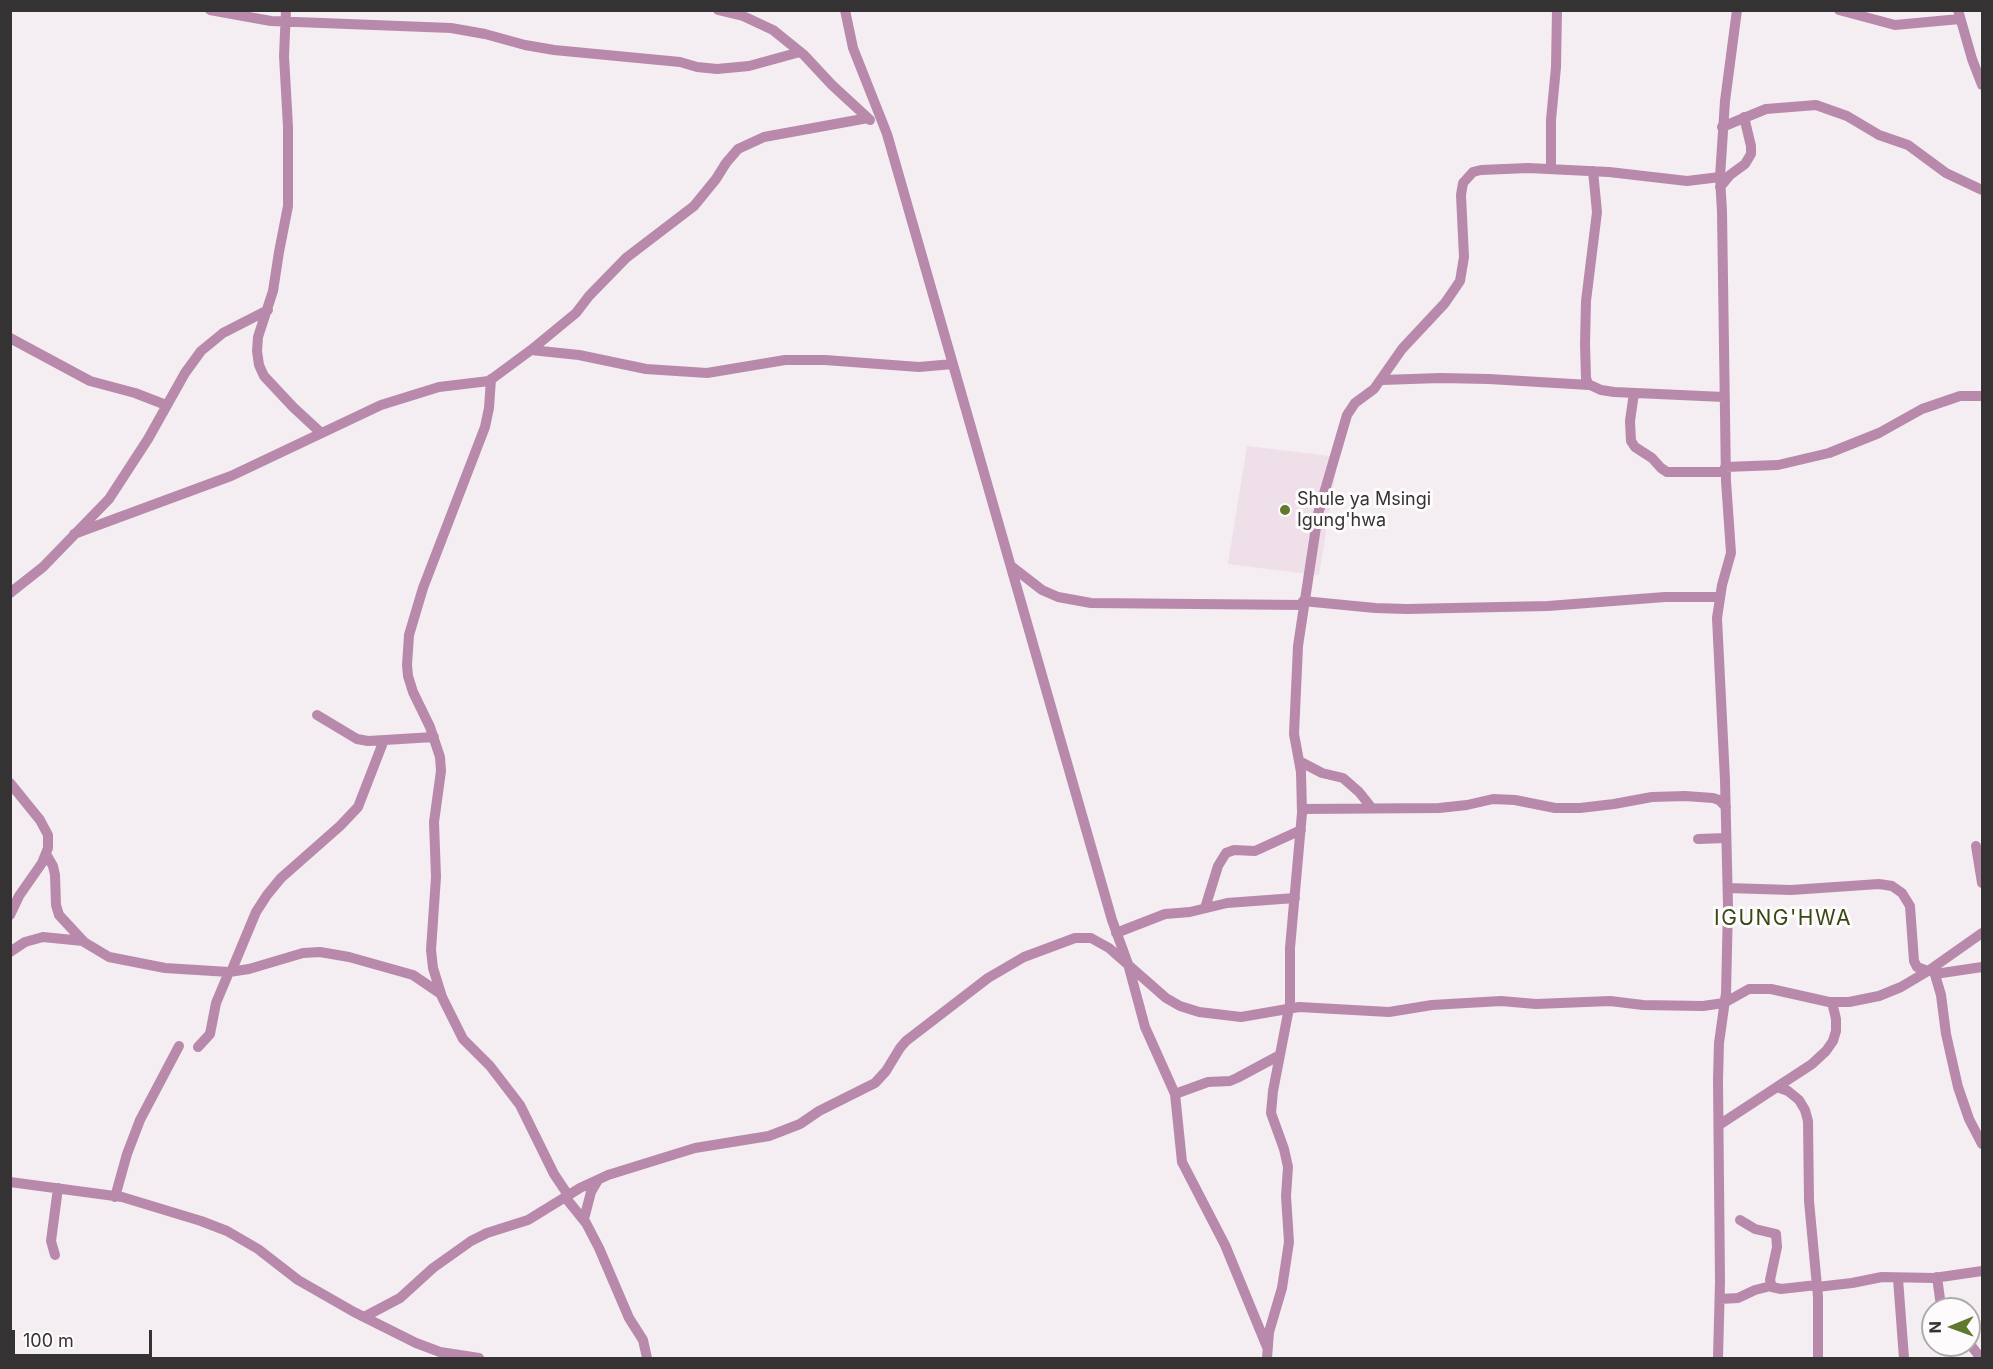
<!DOCTYPE html>
<html>
<head>
<meta charset="utf-8">
<style>
  body { margin:0 }
  #map { position:relative; width:1993px; height:1369px; overflow:hidden; background:#f4edf2; font-family:Inter,sans-serif }
  canvas { display:block }
  .frame { position:absolute; inset:0; border:12px solid #353234; pointer-events:none }
  .north { position:absolute; left:1921px; top:1297px; width:60px; height:60px; box-sizing:border-box; background:#fefbfd; border:2px solid #aeabad; border-radius:50%; rotate:269deg; font-size:16px; font-weight:700; line-height:24px; text-align:center; color:#353234 }
  .north::after { content:''; display:block; margin:auto; width:21px; height:27px; background:#61792c; clip-path:polygon(50% 0,100% 100%,50% 72%,0 100%) }
  .scale { position:absolute; left:12px; top:1330px; width:140px; height:27px; box-sizing:border-box; border:3px solid #353234; border-top:0; padding-left:8px; font-size:18px; line-height:21px; white-space:nowrap; color:#353234; -webkit-text-stroke:4px #fefbfd; paint-order:stroke }
</style>
</head>
<body>
<div id="map">
<canvas width="1993" height="1369"></canvas>
<div class="frame"></div>
<div class="north">N</div>
<div class="scale">100 m</div>
</div>
<script>
const ctx = document.querySelector('canvas').getContext('2d');
ctx.lineJoin = 'round';
function fill(path, color) { ctx.fillStyle = color; ctx.fill(path, 'evenodd'); }
const shape = rows => new Path2D(rows.map(r => 'M' + r).join(''));
function trace(path, color, width, dash) { ctx.strokeStyle = color; ctx.lineWidth = width; ctx.lineCap = dash ? 'butt' : 'round'; ctx.setLineDash(dash || []); ctx.stroke(path); }
function drawText(font, color, halo, rows, align = 'center') {
  ctx.font = font + ' Inter,sans-serif'; ctx.lineWidth = 6; ctx.setLineDash([]); ctx.textBaseline = 'middle'; ctx.strokeStyle = halo; ctx.fillStyle = color; for (const [text, x, y, turn = 0] of rows) {
    ctx.save(); ctx.translate(x, y); ctx.rotate((+turn || 0) * Math.PI / 180); ctx.textAlign = isNaN(turn) ? turn : align; if (halo) ctx.strokeText(text, 0, 0); ctx.fillText(text, 0, 0); ctx.restore();
  }
}
const built = shape([
  [1247,446,1338,457,1319,575,1228,564]
]);
const street = shape([
  [210,10,271,21,451,28,485,34,525,45,554,50,680,62,697,67,717,69,749,66,800,52],
  [286,10,284,56,288,127,288,206,279,252,273,291,258,337,257,351,259,365,264,376,293,407,320,432],
  [718,10,743,16,773,30,804,55,832,85,870,120],
  [845,10,853,48,887,134,1112,920,1128,964,1145,1027,1175,1094,1182,1162,1225,1245,1267,1347],
  [1839,10,1895,25,1960,19],
  [1958,10,1972,59,1982,85],
  [1722,127,1766,109,1816,105,1847,116,1879,135,1908,145,1946,173,1982,190],
  [1551,168,1551,120,1556,67,1557,10],
  [1593,171,1597,212,1586,301,1585,344,1586,378,1588,384,1601,390,1614,392,1724,397],
  [1720,187,1730,175,1745,164,1751,154,1751,146,1744,117],
  [10,338,90,381,135,393,166,405],
  [531,350,579,355,646,369,707,373,785,360,825,360,919,367,953,364],
  [491,379,489,408,485,427,423,588,409,635,407,665,408,676,413,692,430,727,440,757,441,771,434,822,436,877,431,950,433,968,442,997,463,1039,490,1066,520,1105,554,1174,568,1195],
  [1382,380,1440,378,1489,379,1589,385],
  [1634,393,1630,421,1631,441,1635,447,1652,458,1661,468,1667,472,1725,472],
  [1725,467,1778,465,1829,453,1879,433,1922,409,1960,396,1982,396],
  [74,534,231,476,381,405,439,387,489,381,531,350,576,313,589,296,626,258,694,206,716,179,726,163,738,149,764,137,868,118],
  [1011,566,1042,590,1058,597,1091,603,1303,605],
  [10,593,43,567,109,499,148,439,185,373,201,351,223,333,268,310],
  [1303,601,1375,608,1407,609,1548,606,1665,597,1720,597],
  [317,715,357,739,368,741,434,737],
  [1299,761,1322,773,1343,778,1359,792,1371,807],
  [10,783,40,820,48,835,48,848,42,863,19,896,10,915],
  [1302,809,1439,808,1467,805,1493,799,1515,800,1555,808,1580,808,1614,804,1652,797,1685,796,1713,798,1719,800,1726,807],
  [1698,839,1726,838],
  [1976,846,1982,883],
  [46,854,53,866,55,875,56,905,59,915,84,942,109,957,165,968,229,972,249,969,303,953,320,952,349,957,413,975,441,994],
  [1728,888,1791,890,1879,884,1892,886,1902,893,1910,906,1914,961,1917,967,1928,971],
  [1205,908,1218,866,1226,853,1234,850,1255,851,1301,830],
  [1116,933,1165,914,1190,912,1227,903,1295,898],
  [10,952,25,942,43,937,83,941],
  [1933,968,1941,995,1946,1034,1958,1087,1969,1119,1982,1144],
  [231,972,256,912,267,895,281,878,340,826,358,807,384,740],
  [1935,974,1982,967],
  [198,1047,210,1034,216,1003,229,972],
  [1777,1087,1788,1091,1799,1100,1805,1110,1808,1121,1809,1201,1818,1297,1818,1358],
  [1175,1094,1208,1082,1230,1081,1237,1078,1280,1055],
  [1719,1125,1812,1064,1826,1051,1833,1041,1836,1031,1836,1019,1832,1002],
  [10,1182,122,1197,201,1221,227,1231,258,1249,298,1280,354,1312,416,1343,440,1352,479,1358],
  [115,1197,127,1154,140,1120,179,1046],
  [565,1197,586,1223,599,1248,629,1318,643,1340,647,1358],
  [584,1219,591,1192,598,1180],
  [1740,1220,1755,1229,1776,1234,1777,1247,1770,1280,1772,1287,1781,1289,1817,1285],
  [55,1255,51,1241,58,1188],
  [1937,1277,1940,1299,1945,1309],
  [1898,1279,1904,1358],
  [1817,1287,1852,1283,1882,1277,1934,1278,1982,1271],
  [1720,1299,1738,1298,1755,1290,1771,1286],
  [364,1317,400,1298,433,1268,471,1241,487,1233,528,1220,580,1188,608,1175,695,1148,769,1136,800,1124,819,1111,875,1083,886,1071,900,1048,906,1041,988,978,1024,957,1075,938,1091,938,1109,948,1166,998,1180,1006,1199,1012,1241,1017,1299,1007,1389,1012,1432,1005,1501,1001,1536,1004,1610,1001,1643,1005,1703,1006,1724,1003,1749,989,1771,989,1829,1002,1849,1002,1879,996,1901,987,1928,971,1982,933],
  [1969,1343,1980,1357],
  [1267,1358,1269,1332,1282,1288,1289,1242,1286,1196,1288,1167,1284,1149,1271,1113,1273,1091,1290,1003,1290,948,1302,813,1301,772,1294,734,1298,646,1318,514,1347,415,1355,403,1374,389,1402,349,1445,303,1460,281,1464,257,1461,195,1463,183,1473,172,1481,170,1528,168,1609,172,1687,181,1720,177],
  [1718,1358,1720,1282,1718,1080,1719,1043,1726,993,1728,906,1725,780,1717,618,1722,585,1731,553,1726,481,1722,212,1720,177,1725,101,1737,10]
]);
const markers = [
  [1285,510,6,"#61792c"]
];
const poiNames = [
  ["Shule ya Msingi",1297,500],
  ["Igung'hwa",1297,521]
];
const quarterNames = [
  ["IGUNG'HWA",1783,919]
];
fill(built, '#eedfe9');
trace(street, '#b989ab', 10);
for (const [x, y, r, color] of markers) { const dot = new Path2D(); dot.arc(x, y, r, 0, 2 * Math.PI); ctx.fillStyle = color; ctx.fill(dot); trace(dot, '#fefbfd', 2); }
drawText('18px', '#353234', '#fefbfd', poiNames, 'left');
ctx.letterSpacing = '1.5px';
drawText('21px', '#374812', '#fefbfd', quarterNames);
ctx.letterSpacing = '0px';
</script>
</body>
</html>
